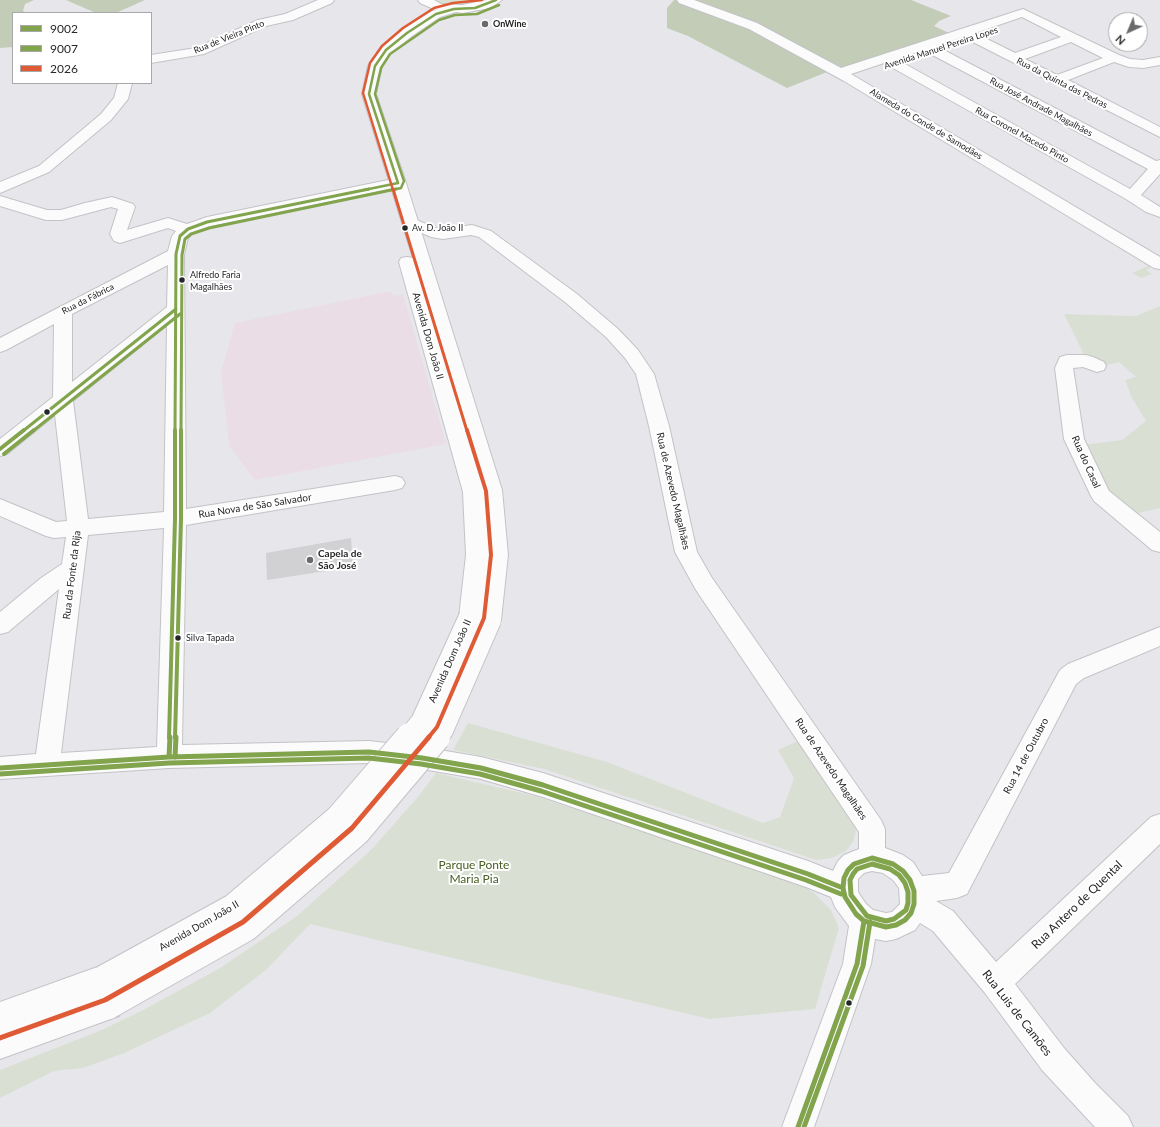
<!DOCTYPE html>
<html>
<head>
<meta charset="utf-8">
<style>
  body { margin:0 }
  #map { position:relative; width:1160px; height:1127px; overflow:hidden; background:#e7e7eb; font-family:Lato,sans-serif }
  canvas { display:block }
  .legend { position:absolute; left:12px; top:12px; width:140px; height:72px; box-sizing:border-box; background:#fff; border:1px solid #a8a8a9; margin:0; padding:5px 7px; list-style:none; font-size:12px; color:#252628 }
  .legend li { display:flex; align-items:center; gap:8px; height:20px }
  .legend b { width:20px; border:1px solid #a8a8a9 }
  .north { position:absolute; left:1108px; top:12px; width:40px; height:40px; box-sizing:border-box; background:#fff; border:1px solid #a8a8a9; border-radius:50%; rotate:224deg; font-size:11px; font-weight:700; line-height:16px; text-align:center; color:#252628 }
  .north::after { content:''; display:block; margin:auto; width:14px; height:18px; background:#696a6c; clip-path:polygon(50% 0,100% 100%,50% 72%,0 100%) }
</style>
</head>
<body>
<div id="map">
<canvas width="1160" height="1127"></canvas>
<ul class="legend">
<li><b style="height:5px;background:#81a44c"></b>9002</li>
<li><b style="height:5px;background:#81a44c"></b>9007</li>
<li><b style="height:5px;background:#df5b35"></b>2026</li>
</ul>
<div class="north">N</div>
</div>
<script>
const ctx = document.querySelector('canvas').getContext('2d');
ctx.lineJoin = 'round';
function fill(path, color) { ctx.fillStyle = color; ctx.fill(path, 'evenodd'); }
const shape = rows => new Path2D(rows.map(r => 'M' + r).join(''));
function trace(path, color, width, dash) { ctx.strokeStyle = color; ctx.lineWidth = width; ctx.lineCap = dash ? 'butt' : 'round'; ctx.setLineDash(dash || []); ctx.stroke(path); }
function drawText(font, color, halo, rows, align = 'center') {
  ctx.font = font + ' Lato,sans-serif'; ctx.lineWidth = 4; ctx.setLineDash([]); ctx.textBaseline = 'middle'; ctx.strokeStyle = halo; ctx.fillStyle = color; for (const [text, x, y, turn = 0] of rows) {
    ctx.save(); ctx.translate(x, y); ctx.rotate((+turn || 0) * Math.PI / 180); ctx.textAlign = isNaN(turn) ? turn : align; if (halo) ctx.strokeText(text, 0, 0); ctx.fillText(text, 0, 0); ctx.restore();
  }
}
const education = shape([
  [391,291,393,296,403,294,446,444,255,480,229,446,221,371,235,323]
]);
const green = shape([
  [434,0,487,0,472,5,446,5],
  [1103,236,1153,266,1146,270,1152,274,1141,278,1132,273,1148,266,1101,237],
  [1160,306,1160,508,1138,513,1137,521,1105,496,1082,445,1122,440,1146,421,1132,398,1125,380,1136,377,1119,362,1103,366,1086,359,1064,314,1136,316],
  [468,723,607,762,763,823,780,817,794,778,778,750,800,740,854,818,856,831,853,842,846,851,832,858,816,860,544,769,453,750],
  [436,773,535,796,799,883,815,894,831,910,839,928,815,1009,709,1019,310,924,266,970,210,1013,122,1054,83,1068,54,1071,0,1098,0,1070,104,1029,143,1010,220,968,297,916,370,851,417,798]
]);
const forest = shape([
  [0,0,34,0,25,4,23,11,26,13,13,13,13,47,0,48],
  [66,0,145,0,118,12,96,13],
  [674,0,911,0,951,16,939,21,934,26,951,34,854,70,827,72,787,88,688,36,667,28,667,8]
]);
const building = shape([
  [351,538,353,567,267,580,266,553]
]);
const minor = shape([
  [318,0,334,0,332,3,293,20,266,26,204,54,151,63,151,55,196,48,258,20,285,14,318,0],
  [677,0,694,0,757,23,841,68,1023,9,1119,55,1130,59,1143,60,1160,57,1160,65,1143,68,1129,67,1114,62,1068,80,1160,127,1160,137,963,37,936,46,1156,161,1160,160,1160,174,1141,195,1160,207,1160,217,1146,212,1126,199,884,63,851,74,1160,257,1160,269,1154,268,844,81,749,29,679,3,677,0],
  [1022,17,1061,37,1015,53,975,33,1022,17],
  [1071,42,1103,58,1057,75,1025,59,1071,42],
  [923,50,1148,169,1130,189,896,59,923,50],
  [118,83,132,83,128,99,111,120,49,172,0,193,0,182,39,166,101,114,114,98,118,83],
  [398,178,403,180,406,183,403,186,211,226,194,232,188,238,184,254,186,509,395,476,402,478,405,483,402,488,395,490,186,525,182,745,369,741,422,747,481,757,543,773,808,861,833,871,838,861,844,855,859,849,859,832,696,590,675,552,649,426,636,374,625,358,606,337,565,302,479,237,471,235,443,239,431,237,404,225,402,222,404,219,410,217,435,228,443,229,472,225,491,231,577,294,618,329,638,350,654,374,669,426,697,552,712,578,881,820,885,829,885,848,903,855,913,862,922,876,949,873,1060,670,1068,664,1160,627,1160,646,1084,678,1076,684,967,894,957,898,936,901,953,911,996,962,1151,817,1160,814,1160,844,1015,984,1064,1048,1095,1083,1128,1116,1133,1127,1095,1127,1042,1070,985,993,933,931,920,923,915,930,896,939,886,941,875,939,871,964,814,1127,782,1127,843,964,849,926,835,907,831,897,806,887,543,797,481,779,422,769,369,763,169,768,0,779,0,757,36,754,59,589,8,632,0,634,0,612,41,578,62,564,66,537,54,538,46,536,0,516,0,499,56,522,67,521,55,415,7,454,0,456,0,439,53,397,54,324,6,350,0,352,0,338,168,251,172,236,176,231,168,228,120,243,114,241,110,234,118,209,111,207,62,220,46,220,0,206,0,196,47,210,61,210,85,203,112,197,133,204,135,207,127,230,168,218,187,224,207,217,398,178],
  [168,265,167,307,72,382,72,314,168,265],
  [167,325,164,512,88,519,73,401,167,325],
  [164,528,157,747,61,753,88,535,164,528],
  [872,871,883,873,893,880,899,888,900,904,892,912,886,913,873,910,866,904,858,892,858,879,864,873,872,871],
  [1067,355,1086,355,1093,357,1104,362,1106,366,1104,370,1097,372,1083,367,1073,368,1084,439,1109,491,1160,532,1160,552,1152,550,1094,501,1091,496,1064,439,1055,368,1060,357,1067,355]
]);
const major = shape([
  [418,0,434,0,441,4,462,5,487,0,502,0,490,8,462,13,456,12,440,17,412,36,391,53,382,66,376,94,406,183,502,490,508,555,501,620,498,627,490,629,482,627,479,621,478,623,470,626,462,623,459,617,466,555,463,492,399,262,401,258,407,257,413,258,362,94,368,66,381,47,402,30,432,11,436,10,420,3,418,0],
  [103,965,113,970,118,980,113,990,111,991,119,994,123,1005,119,1016,0,1059,0,1002,103,965]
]);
const majorBridgeFar1 = shape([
  [409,738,422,722,470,617],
  [436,738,442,730,490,620]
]);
const majorBridge = shape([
  [103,980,234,908,339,819,410,737],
  [108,1005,246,927,356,832,436,737]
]);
const bus1Far3 = shape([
  [364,190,398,183,369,94,375,66,386,50,407,33,436,14,454,9,475,8,496,0]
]);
const bus1Far2 = shape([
  [23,431,176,309],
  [175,431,176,254,180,236,188,229,207,222,369,189]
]);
const bus1Far1 = shape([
  [0,449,24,430],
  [169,738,175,519,175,430]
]);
const bus1 = shape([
  [169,757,170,737],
  [0,768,169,757,369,752,422,758,481,768,543,785,808,874,843,888],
  [872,858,893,864,903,871,910,880,914,891,914,904,911,913,905,920,896,925,886,927,864,921,856,914,845,897,843,888,844,878,848,870,854,864,872,858],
  [798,1127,857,964,864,921]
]);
const bus2Far3 = shape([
  [392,190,401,188,404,181,375,94,381,68,390,54,439,20,455,15,477,14,499,5]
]);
const bus2Far2 = shape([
  [33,431,180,314],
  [181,431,182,255,185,239,191,234,209,228,396,189]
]);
const bus2Far1 = shape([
  [4,454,34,430],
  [175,738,181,519,181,430]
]);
const bus2 = shape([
  [175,757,176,737],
  [0,774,169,763,369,758,421,764,480,774,541,791,806,880,841,894],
  [872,864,890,869,899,875,905,883,908,892,908,903,906,910,894,919,886,921,867,916,851,895,850,880,853,874,857,869,872,864],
  [804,1127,863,966,870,922]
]);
const bus3Far3 = shape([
  [393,190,363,93,370,63,382,46,403,28,434,8,453,3,482,0]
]);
const bus3Far2 = shape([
  [393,189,467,431]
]);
const bus3Far1 = shape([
  [428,738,437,727,484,618,491,555,486,491,467,430]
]);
const bus3 = shape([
  [0,1038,105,1000,243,922,352,828,429,737]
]);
const markers = [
  [485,24,4,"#696a6c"],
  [405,228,3.5,"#252628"],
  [182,280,3.5,"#252628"],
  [47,412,3.5,"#252628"],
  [310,560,4,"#696a6c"],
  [178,638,3.5,"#252628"],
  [849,1003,3.5,"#252628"]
];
const farPoinames = [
  ["OnWine",493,24]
];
const farStreetnames = [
  ["Rua de Vieira Pinto",229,37,-22],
  ["Avenida Manuel Pereira Lopes",941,48,-18],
  ["Rua da Quinta das Pedras",1062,83,27],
  ["Rua José Andrade Magalhães",1041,107,28],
  ["Alameda do Conde de Samodães",926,124,31],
  ["Rua Coronel Macedo Pinto",1022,135,29],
  ["Rua da Fábrica",88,299,-27]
];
const busNames = [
  ["Av. D. João II",412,228],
  ["Alfredo Faria",190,275],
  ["Magalhães",190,287],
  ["Silva Tapada",186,638]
];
const streetNames = [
  ["Avenida Dom João II",428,336,74],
  ["Rua do Casal",1086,462,66],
  ["Rua de Azevedo Magalhães",673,491,77],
  ["Rua Nova de São Salvador",255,506,-9],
  ["Rua da Fonte da Rija",72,575,-83],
  ["Avenida Dom João II",450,661,-66],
  ["Rua 14 de Outubro",1026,756,-62],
  ["Rua de Azevedo Magalhães",831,769,56],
  ["Avenida Dom João II",199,926,-30]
];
const poiNames = [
  ["Capela de",318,554],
  ["São José",318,566]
];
const nearParknames = [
  ["Parque Ponte",474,865],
  ["Maria Pia",474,879]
];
const nearStreetnames = [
  ["Rua Antero de Quental",1077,905,-44],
  ["Rua Luis de Camões",1017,1013,52]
];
fill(education, '#eadde6');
fill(green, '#d9e0d3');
fill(forest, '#c2ccb7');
fill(building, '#d1d0d3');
trace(minor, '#c3c3c7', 2);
trace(major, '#c3c3c7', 2);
fill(minor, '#fbfbfc');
fill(major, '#fbfbfc');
trace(majorBridgeFar1, '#c3c3c7', 24, []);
trace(majorBridge, '#c3c3c7', 30, []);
trace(majorBridgeFar1, '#fbfbfc', 22);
trace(majorBridge, '#fbfbfc', 28);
trace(bus1Far3, '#81a44c', 2.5);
trace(bus1Far2, '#81a44c', 3);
trace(bus1Far1, '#81a44c', 4);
trace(bus1, '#81a44c', 5);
trace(bus2Far3, '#81a44c', 2.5);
trace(bus2Far2, '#81a44c', 3);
trace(bus2Far1, '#81a44c', 4);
trace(bus2, '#81a44c', 5);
trace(bus3Far3, '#df5b35', 2.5);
trace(bus3Far2, '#df5b35', 3);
trace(bus3Far1, '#df5b35', 4);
trace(bus3, '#df5b35', 5);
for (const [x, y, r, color] of markers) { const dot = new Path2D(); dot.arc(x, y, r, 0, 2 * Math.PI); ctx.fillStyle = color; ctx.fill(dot); trace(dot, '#fff', 1.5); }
drawText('bold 9px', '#252628', '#fff', farPoinames, 'left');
drawText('9px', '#252628', '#fff', farStreetnames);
drawText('9px', '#252628', '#fff', busNames, 'left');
drawText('10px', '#252628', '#fff', streetNames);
drawText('bold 10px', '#252628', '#fff', poiNames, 'left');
drawText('12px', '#475e21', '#fff', nearParknames);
drawText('12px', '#252628', '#fff', nearStreetnames);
</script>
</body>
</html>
